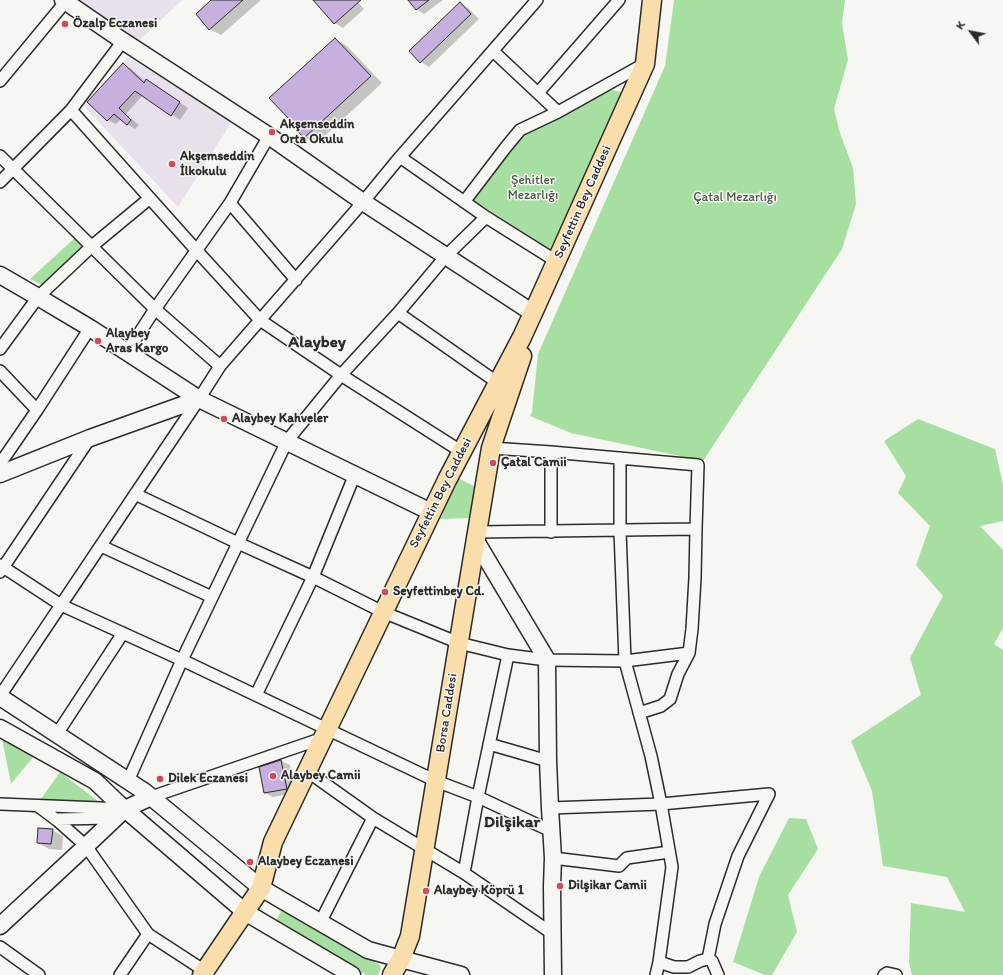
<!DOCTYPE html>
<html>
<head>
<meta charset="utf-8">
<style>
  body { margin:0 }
  #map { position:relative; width:1003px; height:975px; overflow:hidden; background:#f6f6f2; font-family:Itim,sans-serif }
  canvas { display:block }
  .north { position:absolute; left:951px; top:12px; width:40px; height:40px; -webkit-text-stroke:3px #f6f6f2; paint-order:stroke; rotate:302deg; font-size:11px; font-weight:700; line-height:16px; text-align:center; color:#2b2b2b }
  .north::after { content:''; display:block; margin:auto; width:14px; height:18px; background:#2b2b2b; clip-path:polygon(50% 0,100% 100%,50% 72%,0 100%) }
</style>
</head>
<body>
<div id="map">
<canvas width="1003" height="975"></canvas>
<div class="north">K</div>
</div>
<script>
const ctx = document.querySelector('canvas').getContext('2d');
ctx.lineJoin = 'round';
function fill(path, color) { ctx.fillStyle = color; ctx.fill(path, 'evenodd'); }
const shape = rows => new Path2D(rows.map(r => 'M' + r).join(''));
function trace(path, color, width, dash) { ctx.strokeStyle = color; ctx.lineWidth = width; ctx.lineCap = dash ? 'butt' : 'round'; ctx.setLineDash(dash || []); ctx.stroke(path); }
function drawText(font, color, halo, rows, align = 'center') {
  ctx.font = font + ' Itim,sans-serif'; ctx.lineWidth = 3; ctx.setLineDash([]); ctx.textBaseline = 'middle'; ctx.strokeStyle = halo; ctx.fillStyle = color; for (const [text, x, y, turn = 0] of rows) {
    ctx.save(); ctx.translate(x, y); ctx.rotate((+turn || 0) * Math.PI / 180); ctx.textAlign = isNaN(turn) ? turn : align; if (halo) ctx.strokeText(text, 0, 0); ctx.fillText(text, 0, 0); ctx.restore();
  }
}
const built = shape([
  [75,0,182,0,138,42],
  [128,57,232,121,178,207,83,105]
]);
const green = shape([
  [674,0,845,0,842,23,848,60,834,109,840,133,853,168,856,204,842,249,703,461,571,433,530,416,532,412,538,354,665,66],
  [612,90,626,93,550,249,472,199,522,135],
  [78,235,87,245,44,286,30,279],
  [918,419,995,449,1003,485,1003,521,980,526,1003,550,1003,628,994,644,1003,650,1003,975,912,975,909,962,911,903,965,912,947,877,883,866,872,791,851,741,921,695,910,658,943,596,916,565,930,526,898,493,906,476,884,441],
  [458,478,476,487,471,518,440,519],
  [0,729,39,750,11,784],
  [60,772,111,811,109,816,31,813],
  [789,818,806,819,818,849,788,895,797,932,772,975,765,975,733,962,759,877],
  [284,910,380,965,381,969,378,975,366,975,278,921,277,919,281,911]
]);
const shadow = shape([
  [213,0,261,0,221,35,210,29],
  [315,0,356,0,364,9,343,28,335,23],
  [409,0,443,0,424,14,416,9],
  [460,3,468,8,479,19,429,67,421,62],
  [335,39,347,46,382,83,316,144,304,137,291,120],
  [123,64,131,69,146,82,155,85,188,108,180,120,143,95,126,114,139,125,135,129,127,124,121,119,116,124,108,120],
  [282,761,290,765,295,793,273,797,265,793,260,768],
  [52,830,63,836,62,850,49,849,38,843]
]);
const building = shape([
  [211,0,243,0,209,30,196,14,211,0],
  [313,0,361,0,334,24,313,0],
  [408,0,429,0,416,10,408,0],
  [460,2,471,14,420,63,409,51,460,2],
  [335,38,371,76,304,138,288,121,290,120,269,98,335,38],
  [123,63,144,83,146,79,180,102,171,116,135,91,119,108,131,120,127,125,114,114,107,121,87,102,123,63],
  [281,760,287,789,264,793,259,767,281,760],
  [38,828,53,829,51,844,37,843,38,828]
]);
const street = shape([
  [493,51,558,112],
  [0,81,67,0],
  [538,93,619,0],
  [71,110,197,251,260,320,341,375,462,452],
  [0,156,155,309,220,366],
  [400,157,486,217,556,261],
  [0,182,71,110,123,41],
  [464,202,506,147,520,130,558,112,644,64],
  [230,203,296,280],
  [398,313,498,383,503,384],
  [0,349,38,297,92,246,150,198],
  [127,352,155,309,230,203,269,136],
  [0,371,37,410],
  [491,448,551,452,698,465,696,529,695,578,692,629,689,653,678,674,670,699,661,706,639,713],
  [551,452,551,532],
  [620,458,620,531,625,661,651,756,661,804,672,867,659,962,656,975],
  [0,464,37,410,90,328],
  [135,494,238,543,313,577,383,612,459,643,508,655,547,660,625,661,689,653],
  [477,532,696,529],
  [101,546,212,597],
  [0,565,61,605,182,660,436,781,478,797,551,831],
  [0,572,90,438],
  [256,695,313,577,355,474],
  [0,696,199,399,220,366,363,202,400,157,537,0],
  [57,734,123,633],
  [489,744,548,761],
  [307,771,373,818,464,873,553,934],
  [128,781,182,660,287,441,341,375,398,313,446,256,486,217],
  [151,797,323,738],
  [0,804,125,809],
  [38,806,58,821,86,846,148,934,208,973],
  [550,808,661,804,769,794,738,856,715,924,708,959],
  [56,819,115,818],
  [553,858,619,866,627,858,669,852],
  [464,873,478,797,508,655],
  [321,921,373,818],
  [0,947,39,975],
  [659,962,674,967,688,967,700,961,708,959,712,961,718,975],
  [120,975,148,934],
  [884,975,887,973,896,975]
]);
const secondary = shape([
  [63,0,123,41,269,136,363,202,533,313],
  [0,275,38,297,90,328,199,399,431,512],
  [0,474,90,438,199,399],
  [476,541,547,660,548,761,550,808,553,858,552,886,553,975],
  [0,697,145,792,261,888,368,950,401,959,461,975],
  [0,728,95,781,119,804,245,912,352,975],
  [0,926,86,846,125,809,151,797]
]);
const primary = shape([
  [202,975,261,888,273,842,447,480,522,337,533,313,645,64,652,0],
  [392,975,401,959,410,936,491,448,522,356]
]);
const markers = [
  [65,24,4,"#d1495b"],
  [272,132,4,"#d1495b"],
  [172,164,4,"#d1495b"],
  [98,341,4,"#d1495b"],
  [224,419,4,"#d1495b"],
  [493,463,4,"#d1495b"],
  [385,592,4,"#d1495b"],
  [273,776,4,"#d1495b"],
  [160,779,4,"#d1495b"],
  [250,862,4,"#d1495b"],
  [560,886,4,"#d1495b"],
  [426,891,4,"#d1495b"]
];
const poiNames = [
  ["Özalp Eczanesi",73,24],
  ["Akşemseddin",280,125],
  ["Orta Okulu",280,140],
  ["Akşemseddin",180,157],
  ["İlkokulu",180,172],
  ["Alaybey",106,334],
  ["Aras Kargo",106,349],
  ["Alaybey Kahveler",232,419],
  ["Çatal Camii",501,463],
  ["Seyfettinbey Cd.",393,592],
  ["Alaybey Camii",281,776],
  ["Dilek Eczanesi",168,779],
  ["Alaybey Eczanesi",258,862],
  ["Dilşikar Camii",568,886],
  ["Alaybey Köprü 1",434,891]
];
const parkNames = [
  ["Şehitler",533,181],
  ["Mezarlığı",533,196],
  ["Çatal Mezarlığı",735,198]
];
const streetNames = [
  ["Seyfettin Bey Caddesi",583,202,-66],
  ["Seyfettin Bey Caddesi",441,493,-63],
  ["Borsa Caddesi",447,713,-81]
];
const districtNames = [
  ["Alaybey",317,343],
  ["Dilşikar",512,823]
];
fill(built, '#e8e1ec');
fill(green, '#a7dfa3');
fill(shadow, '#0003');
fill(building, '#c7afde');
trace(building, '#2b2b2b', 1);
trace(street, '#2b2b2b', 14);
trace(secondary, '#2b2b2b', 19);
trace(primary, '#2b2b2b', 21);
trace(street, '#f6f6f2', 11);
trace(secondary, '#f6f6f2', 16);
trace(primary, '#f9deab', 18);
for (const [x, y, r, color] of markers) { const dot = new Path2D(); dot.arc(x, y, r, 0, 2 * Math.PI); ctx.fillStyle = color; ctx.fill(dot); trace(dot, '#f6f6f2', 1.5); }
drawText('bold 13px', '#2b2b2b', '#f6f6f2', poiNames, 'left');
drawText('13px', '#4a5849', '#f6f6f2', parkNames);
drawText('13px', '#2b2b2b', '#f6f6f2', streetNames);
drawText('bold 17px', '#2b2b2b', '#f6f6f2', districtNames);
</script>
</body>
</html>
